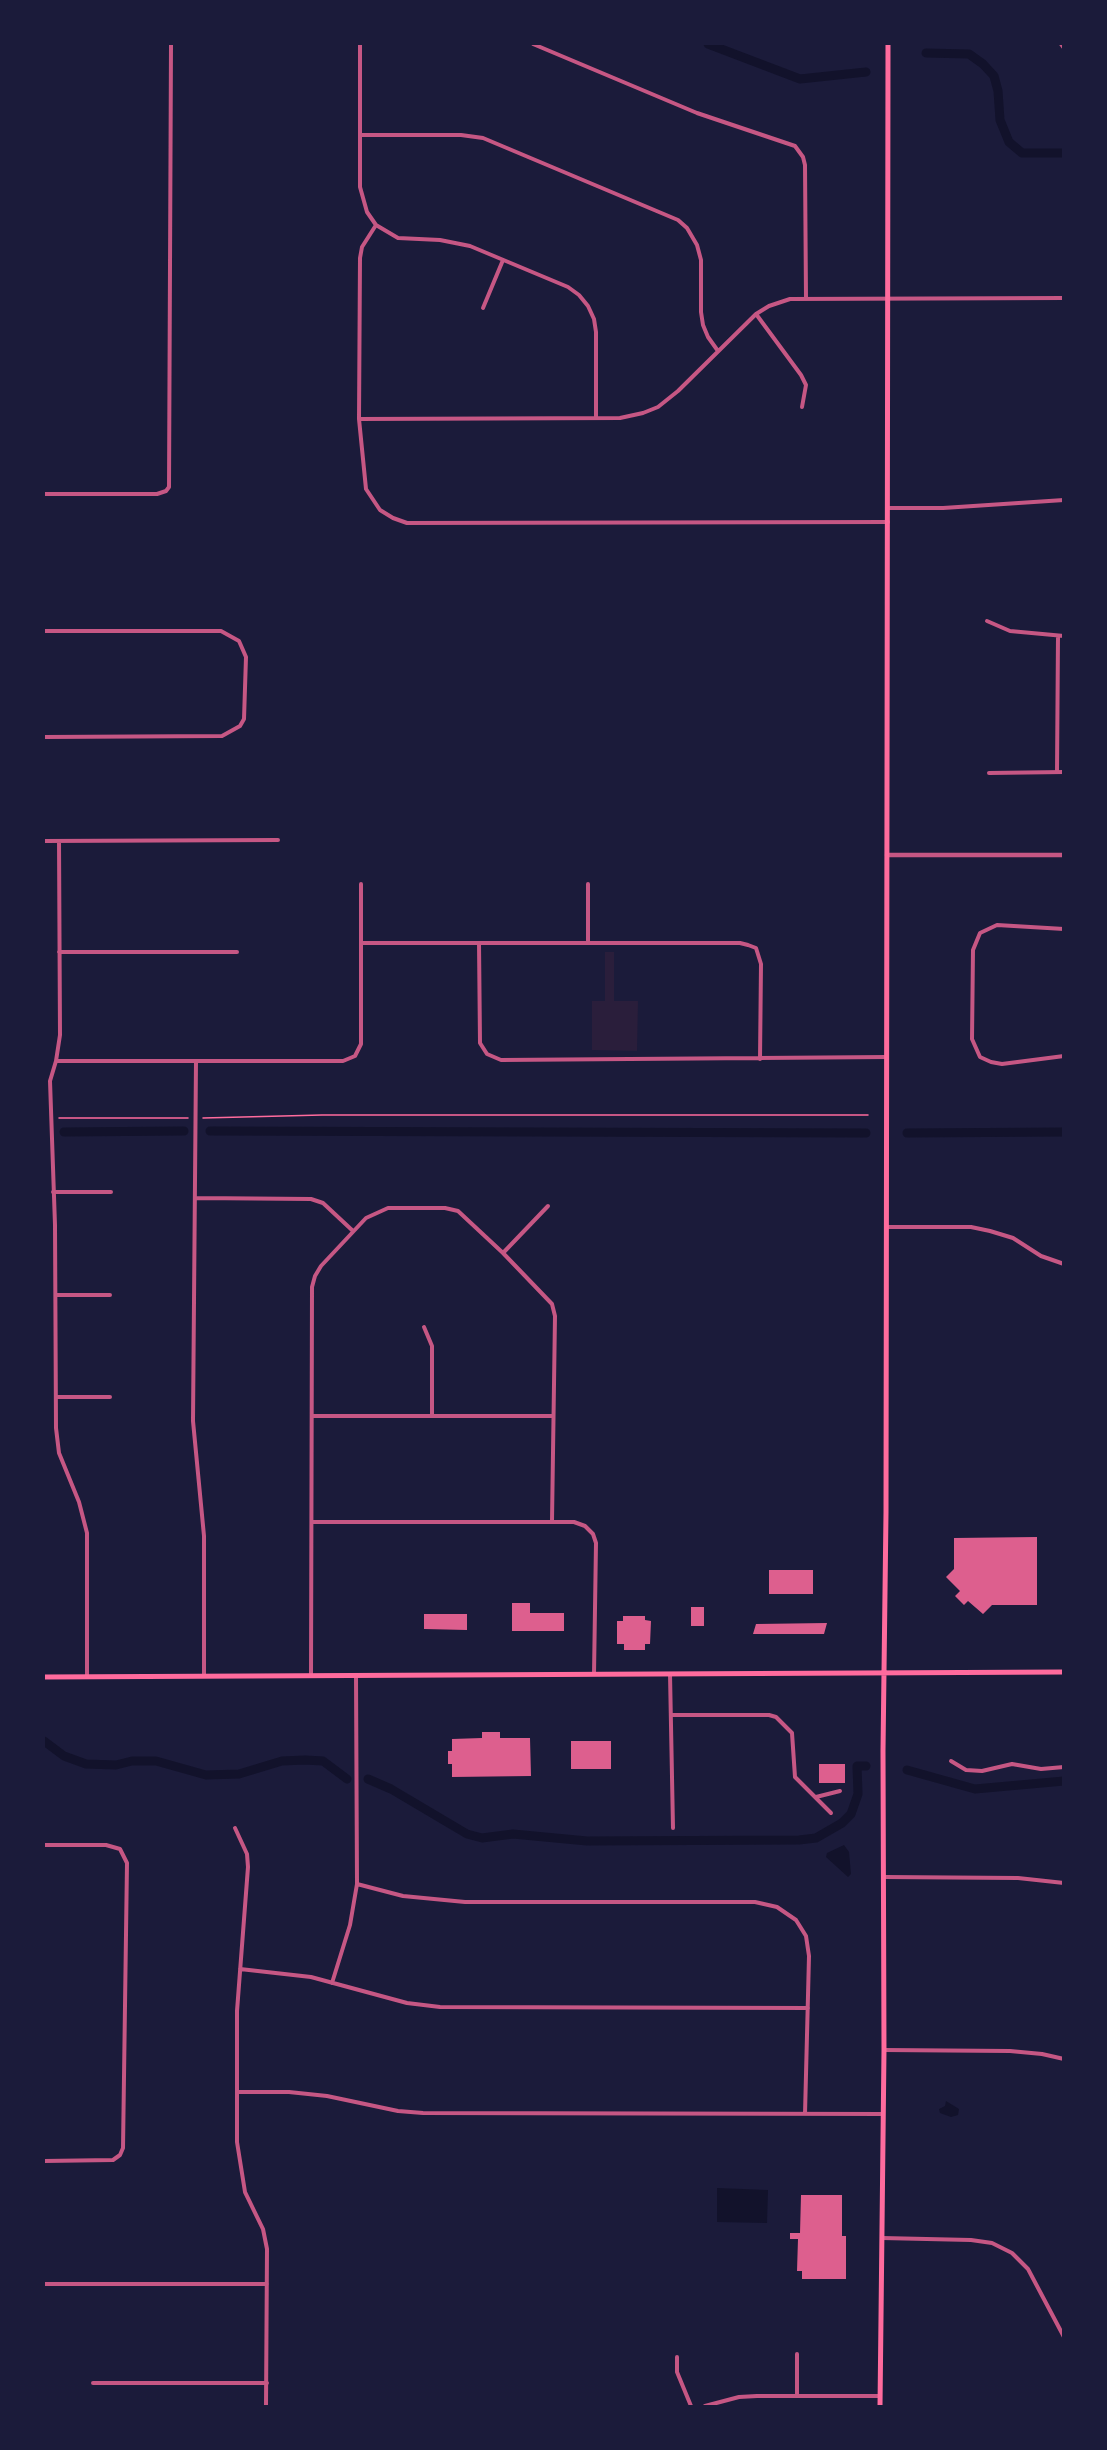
<!DOCTYPE html>
<html>
<head>
<meta charset="utf-8">
<style>
  body { margin:0 }
  #map { position:relative; width:1107px; height:2450px; overflow:hidden; background:#1b1b3a; font-family:Signika,sans-serif }
  canvas { display:block }
  .frame { position:absolute; inset:0; border:45px solid #1b1b3a; pointer-events:none }
</style>
</head>
<body>
<div id="map">
<canvas width="1107" height="2450"></canvas>
<div class="frame"></div>
</div>
<script>
const ctx = document.querySelector('canvas').getContext('2d');
ctx.lineJoin = 'round';
function fill(path, color) { ctx.fillStyle = color; ctx.fill(path, 'evenodd'); }
const shape = rows => new Path2D(rows.map(r => 'M' + r).join(''));
function trace(path, color, width, dash) { ctx.strokeStyle = color; ctx.lineWidth = width; ctx.lineCap = dash ? 'butt' : 'round'; ctx.setLineDash(dash || []); ctx.stroke(path); }
const green = shape([
  [605,952,614,952,614,1001,638,1001,637,1051,592,1050,592,1001,605,1001]
]);
const water = shape([
  [844,1845,849,1852,851,1874,848,1877,826,1857,827,1853],
  [946,2101,959,2109,958,2115,951,2117,940,2113,939,2109,945,2106],
  [717,2188,768,2190,767,2223,717,2222]
]);
const canal = shape([
  [708,44,800,79,866,72],
  [926,53,969,54,983,64,994,76,998,91,1000,120,1009,142,1022,153,1064,153],
  [210,1131,866,1133],
  [64,1132,184,1131],
  [907,1133,1064,1132],
  [44,1741,64,1756,86,1764,116,1765,132,1761,156,1761,206,1775,239,1774,282,1761,305,1760,323,1761,347,1779],
  [907,1770,975,1789,1064,1781],
  [368,1779,391,1789,467,1834,482,1838,513,1834,587,1841,799,1840,816,1838,842,1823,851,1814,858,1794,857,1766,866,1766]
]);
const building = shape([
  [1037,1537,1037,1605,992,1605,983,1614,968,1601,964,1605,955,1596,960,1591,946,1577,954,1569,954,1538],
  [769,1570,813,1570,813,1594,769,1594],
  [512,1603,530,1603,530,1613,564,1613,564,1631,512,1631],
  [691,1607,704,1607,704,1626,691,1626],
  [424,1614,467,1614,467,1630,424,1629],
  [623,1616,645,1616,645,1620,651,1621,650,1644,645,1644,645,1650,624,1650,624,1644,617,1644,617,1621,623,1621],
  [827,1623,824,1634,753,1634,756,1624],
  [482,1732,500,1732,500,1738,530,1738,531,1776,452,1777,452,1764,448,1764,448,1751,452,1751,452,1739,482,1738],
  [571,1741,611,1741,611,1769,571,1769],
  [819,1764,845,1764,845,1783,819,1783],
  [801,2195,842,2195,842,2236,846,2236,846,2279,802,2279,802,2271,797,2271,798,2239,790,2239,790,2233,800,2233]
]);
const path = shape([
  [59,1118,188,1118],
  [203,1118,322,1115,868,1115]
]);
const minor = shape([
  [360,44,360,187,367,212,376,225,362,247,360,258,359,419,366,489,380,510,393,518,407,523,888,522],
  [533,44,697,113,795,146,803,157,805,165,806,298],
  [1061,44,1064,48],
  [360,135,461,135,483,138,678,220,687,228,697,245,701,260,701,312,703,325,708,337,718,351],
  [376,225,398,238,440,240,470,246,568,287,579,295,588,306,594,319,596,332,596,418],
  [483,308,503,260],
  [756,314,801,375,806,385,802,407],
  [359,419,620,418,643,413,658,407,678,391,756,314,769,306,790,299,1064,298],
  [44,494,157,494,166,491,169,487,171,44],
  [888,508,943,508,1064,500],
  [987,621,1010,631,1064,636],
  [44,631,221,631,239,641,246,657,244,719,240,726,222,736,44,737],
  [1057,772,1058,636],
  [989,773,1064,772],
  [44,841,278,840],
  [59,841,60,1035,56,1061,50,1081,55,1225,56,1428,59,1453,79,1502,87,1533,87,1676],
  [1064,929,997,925,980,933,973,950,972,1039,980,1057,991,1062,1002,1064,1064,1056],
  [361,943,740,943,748,945,756,948,761,964,760,1059],
  [479,943,480,1043,487,1054,501,1060,887,1057],
  [588,943,588,884],
  [59,952,237,952],
  [56,1061,343,1061,355,1056,361,1044,361,884],
  [196,1061,193,1421,204,1536,204,1676],
  [53,1192,111,1192],
  [196,1198,311,1199,323,1203,353,1231],
  [548,1206,503,1253,552,1304,555,1316,552,1521],
  [886,1227,971,1227,990,1231,1013,1238,1041,1256,1064,1264],
  [56,1295,110,1295],
  [424,1327,432,1346,432,1416],
  [56,1397,110,1397],
  [312,1416,553,1416],
  [312,1522,574,1522,585,1526,593,1534,596,1543,594,1674],
  [670,1674,673,1828],
  [311,1675,312,1287,315,1276,321,1266,366,1218,388,1208,445,1208,458,1211,503,1253],
  [671,1715,769,1715,776,1717,792,1733,795,1777,831,1813],
  [951,1761,966,1770,982,1771,1012,1764,1041,1769,1064,1767],
  [816,1797,840,1791],
  [235,1828,247,1854,248,1867,237,2011,237,2142,245,2192,263,2229,267,2249,266,2406],
  [44,1845,106,1845,120,1849,127,1863,123,2148,120,2155,113,2160,44,2161],
  [885,1877,1018,1878,1064,1883],
  [357,1884,403,1896,465,1902,755,1902,777,1907,796,1920,806,1936,809,1956,805,2114],
  [240,1969,311,1977,407,2003,440,2007,808,2008],
  [332,1983,350,1925,357,1884,356,1675],
  [884,2050,1010,2051,1042,2054,1064,2059],
  [237,2092,289,2092,327,2096,398,2111,423,2113,883,2114],
  [882,2238,971,2240,992,2243,1012,2253,1028,2269,1064,2337],
  [44,2284,267,2284],
  [677,2357,677,2372,691,2406],
  [93,2383,267,2383],
  [797,2396,797,2354],
  [705,2406,739,2397,757,2396,880,2396]
]);
const tertiary = shape([
  [887,855,1064,855]
]);
const secondary = shape([
  [44,1677,1064,1672],
  [880,2406,884,2050,883,1751,886,1513,888,44]
]);
fill(green, '#2a1e3b');
fill(water, '#12122b');
trace(canal, '#12122b', 9);
fill(building, '#dd5f8e');
trace(path, '#ff6b9d', 1.5);
trace(minor, '#c65784', 4);
trace(tertiary, '#c65784', 4.5);
trace(secondary, '#ff6b9d', 5);
</script>
</body>
</html>
